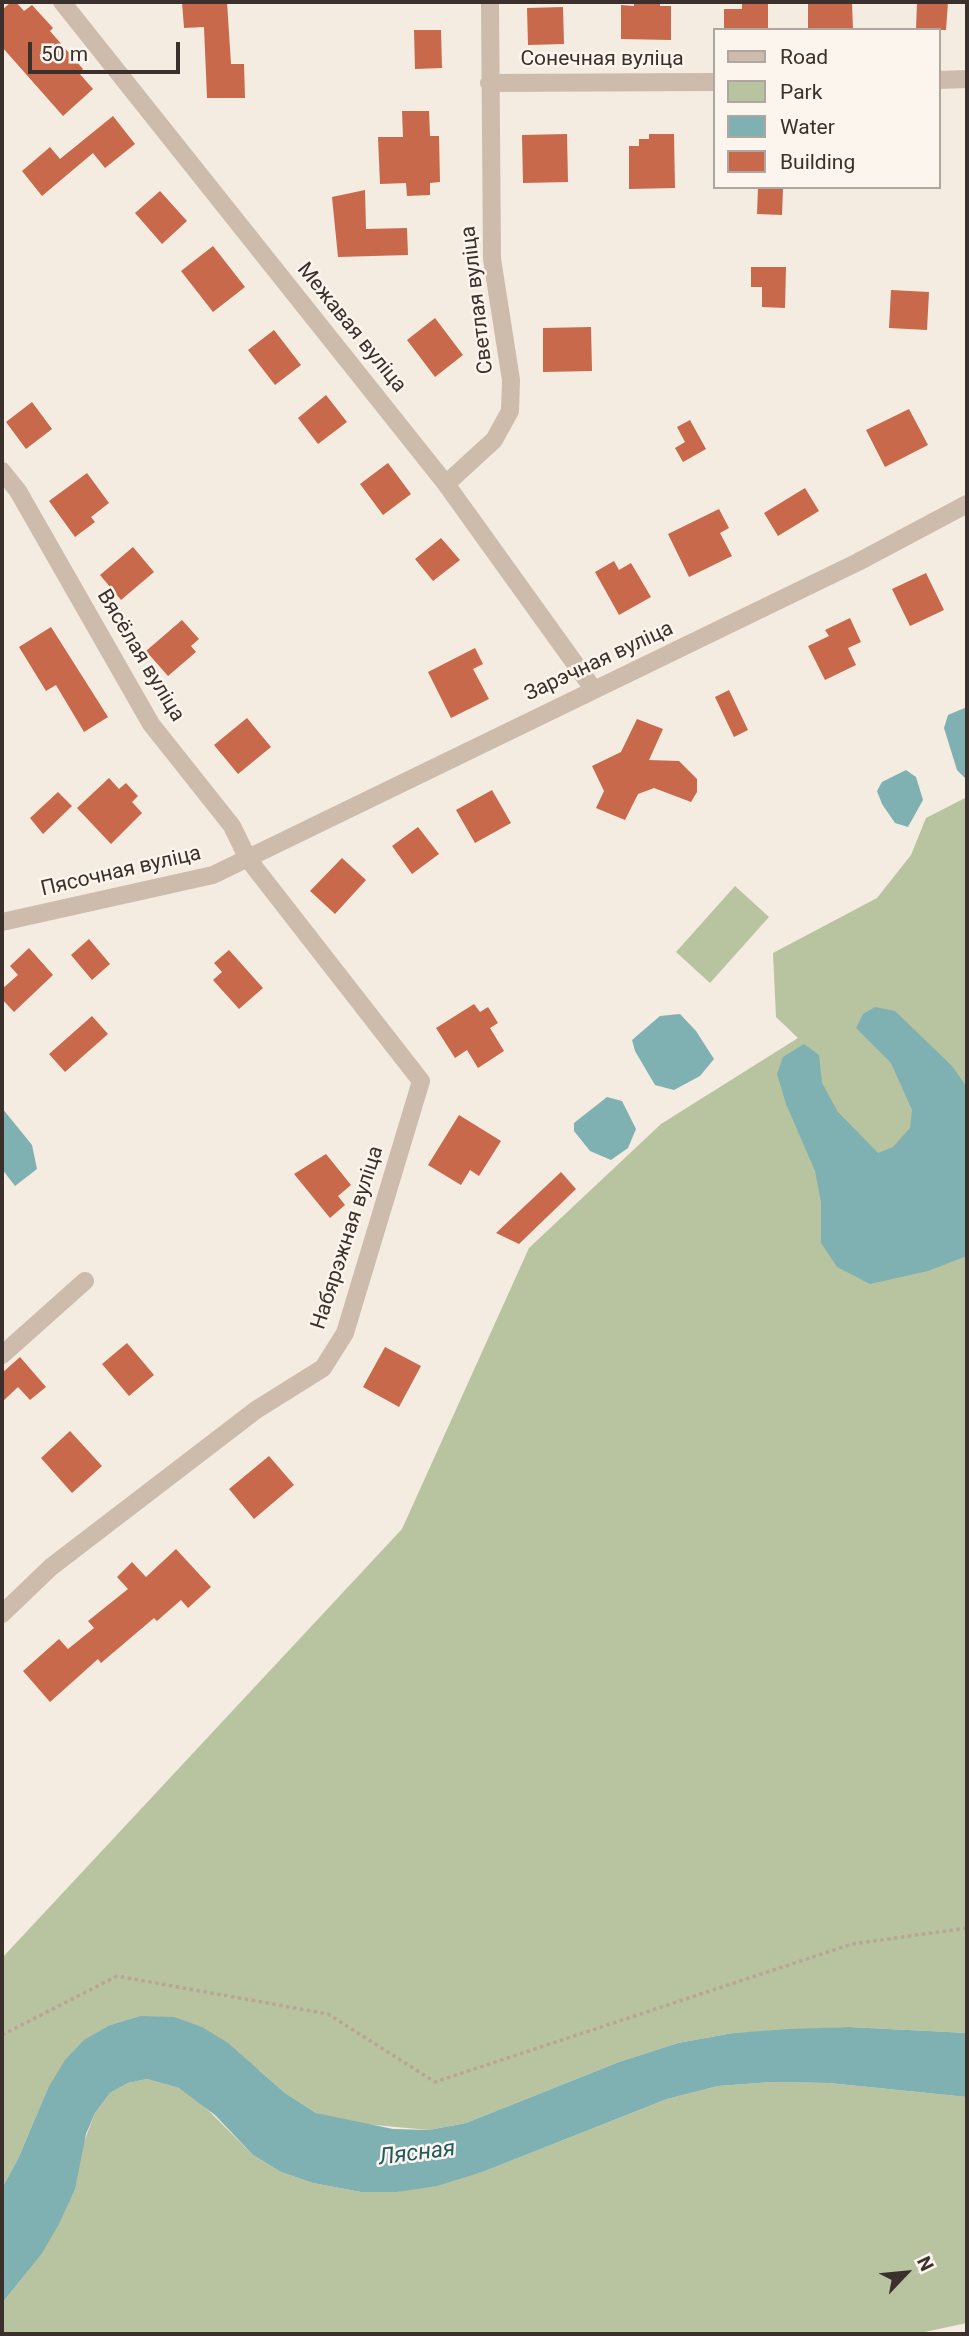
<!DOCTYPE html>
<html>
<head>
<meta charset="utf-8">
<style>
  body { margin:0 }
  #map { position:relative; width:969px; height:2336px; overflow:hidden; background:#f4ebe1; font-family:Roboto,sans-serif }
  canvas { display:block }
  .frame { position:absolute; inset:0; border:4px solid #3b302b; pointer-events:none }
  .legend { position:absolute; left:713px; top:28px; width:228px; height:161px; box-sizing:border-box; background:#fbf5ee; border:2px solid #aea6a0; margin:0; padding:9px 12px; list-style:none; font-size:21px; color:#3b302b }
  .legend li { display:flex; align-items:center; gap:14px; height:35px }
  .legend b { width:35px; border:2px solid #aea6a0 }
  .north { position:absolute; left:871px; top:2238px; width:70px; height:70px; -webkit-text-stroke:5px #fbf5ee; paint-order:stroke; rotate:64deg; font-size:19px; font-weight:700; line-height:28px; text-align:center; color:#3b302b }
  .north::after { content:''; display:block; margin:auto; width:24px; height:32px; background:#3b302b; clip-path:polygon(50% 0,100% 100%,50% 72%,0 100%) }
  .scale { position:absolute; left:28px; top:42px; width:152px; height:32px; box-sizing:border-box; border:4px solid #3b302b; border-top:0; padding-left:9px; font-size:21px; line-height:24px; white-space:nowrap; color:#3b302b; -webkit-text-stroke:5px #fbf5ee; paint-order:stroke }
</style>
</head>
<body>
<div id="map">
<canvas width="969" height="2336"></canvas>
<div class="frame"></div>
<ul class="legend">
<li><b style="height:9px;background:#cdbbac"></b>Road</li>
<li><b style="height:19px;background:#b8c4a0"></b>Park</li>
<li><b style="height:19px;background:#7fb0b2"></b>Water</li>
<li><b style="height:19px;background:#c8694b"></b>Building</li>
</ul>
<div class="north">N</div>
<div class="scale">50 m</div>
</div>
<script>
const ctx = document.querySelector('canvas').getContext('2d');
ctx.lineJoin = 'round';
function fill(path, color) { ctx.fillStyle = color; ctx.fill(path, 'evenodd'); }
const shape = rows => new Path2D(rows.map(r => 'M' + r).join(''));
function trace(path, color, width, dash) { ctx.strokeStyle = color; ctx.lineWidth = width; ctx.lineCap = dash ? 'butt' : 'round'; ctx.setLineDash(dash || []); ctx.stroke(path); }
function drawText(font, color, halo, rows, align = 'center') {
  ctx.font = font + ' Roboto,sans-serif'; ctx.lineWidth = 5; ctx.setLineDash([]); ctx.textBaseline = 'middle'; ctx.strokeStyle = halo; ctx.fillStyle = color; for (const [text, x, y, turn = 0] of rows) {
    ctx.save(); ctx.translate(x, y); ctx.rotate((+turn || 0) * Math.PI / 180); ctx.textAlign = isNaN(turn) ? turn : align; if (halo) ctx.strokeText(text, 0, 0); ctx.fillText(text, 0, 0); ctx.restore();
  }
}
const green = shape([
  [967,797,967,2033,849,2027,733,2033,678,2043,619,2062,466,2123,429,2130,353,2123,316,2113,285,2093,259,2070,140,2016,110,2025,48,2088,18,2159,2,2188,2,1958,402,1529,529,1248,661,1124,798,1038,776,1017,773,953,877,898,911,855,926,818],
  [735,886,769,917,710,983,676,952],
  [147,2079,179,2088,197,2099,253,2155,281,2172,313,2183,361,2192,397,2192,485,2171,667,2099,718,2086,772,2082,829,2083,967,2097,967,2323,915,2334,2,2334,2,2303,41,2255,95,2113,110,2093,128,2083]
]);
const water = shape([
  [967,707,967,780,957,770,944,728,948,715],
  [906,770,916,777,923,800,908,827,895,823,882,804,877,791,882,782],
  [875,1007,895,1011,952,1066,967,1087,967,1256,928,1271,870,1284,837,1267,821,1243,821,1202,815,1171,786,1104,777,1074,783,1057,804,1044,819,1055,822,1083,838,1112,878,1153,893,1147,910,1128,912,1110,891,1063,856,1028,863,1014],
  [680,1014,696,1031,714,1059,700,1076,674,1090,655,1085,635,1051,632,1040,660,1016],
  [607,1097,622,1101,636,1129,628,1148,611,1160,590,1151,574,1131,574,1123],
  [2,1108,32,1145,37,1169,15,1186,2,1169],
  [140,2016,174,2017,202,2027,228,2043,285,2093,316,2113,393,2129,429,2130,466,2123,619,2062,678,2043,733,2033,790,2029,849,2027,967,2033,967,2097,829,2083,772,2082,718,2086,667,2099,485,2171,437,2186,397,2192,361,2192,313,2183,281,2172,253,2155,215,2115,179,2088,147,2079,128,2083,110,2093,95,2113,86,2134,75,2189,59,2224,41,2255,2,2303,2,2188,18,2159,48,2088,65,2060,84,2040,110,2025]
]);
const building = shape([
  [11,2,16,2,24,11,32,5,53,28,50,31,83,69,79,73,93,89,63,116,2,47,2,10],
  [182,2,227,2,231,64,244,64,245,98,207,98,204,27,184,28],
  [634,2,660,2,660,6,671,6,671,40,621,39,621,5,634,6],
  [808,2,852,2,853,30,808,30],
  [917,2,948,2,946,30,916,30],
  [742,3,768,3,768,30,724,30,724,9,742,9],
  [563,7,564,44,528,45,527,8],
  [414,30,441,30,442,68,415,69],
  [402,111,429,111,430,136,439,136,440,182,430,183,430,195,407,196,406,183,380,184,378,137,403,137],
  [113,116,135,144,105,168,93,153,42,196,22,171,50,147,60,159],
  [567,134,568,182,523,183,522,135],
  [649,134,674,134,675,188,629,189,629,146,639,146,639,139,649,139],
  [758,188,783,189,782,215,757,214],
  [365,190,366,229,407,228,408,255,338,257,332,197],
  [160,191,187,221,162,244,135,213],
  [213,246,245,287,213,312,181,271],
  [751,267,786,267,785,308,762,307,762,287,751,287],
  [891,290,929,292,927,330,889,328],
  [435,318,463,355,435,377,407,340],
  [591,327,592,371,543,372,543,328],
  [274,330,301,365,275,385,248,350],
  [326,395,347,422,318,444,298,418],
  [32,402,52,429,26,449,6,422],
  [909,409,928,445,885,467,866,430],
  [690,420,706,449,683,462,675,448,685,442,677,427],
  [388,463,411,494,383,515,360,484],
  [87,473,109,503,91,517,95,522,75,537,49,501],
  [805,488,819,511,778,536,764,513],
  [719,509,729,528,720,533,732,556,689,577,668,534],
  [441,538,460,560,433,581,415,559],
  [133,547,154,572,121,600,100,575],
  [614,561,619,570,631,563,651,597,619,615,595,572],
  [926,573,944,610,910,626,892,589],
  [850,618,861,642,848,648,856,665,825,680,808,646,829,636,825,630],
  [182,620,199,639,191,646,196,652,168,676,146,651],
  [51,627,108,717,84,732,56,685,46,691,19,647],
  [475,648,483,664,473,669,489,699,451,718,428,672],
  [729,690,748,730,734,737,715,697],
  [247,718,271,747,238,774,214,745],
  [637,719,663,729,649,760,679,761,697,779,697,792,691,802,654,788,638,794,625,820,596,808,604,791,592,766,621,752],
  [109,778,119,789,126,783,138,796,132,802,142,813,111,844,77,808],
  [492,790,511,823,475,843,456,810],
  [58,792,72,806,43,834,30,818],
  [418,827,439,854,412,874,392,846],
  [342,858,366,880,335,914,310,891],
  [89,939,110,964,92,980,71,955],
  [29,948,53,975,14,1012,2,999,2,989,18,975,10,966],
  [229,950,263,988,239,1009,213,980,222,972,214,963],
  [474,1004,480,1012,488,1007,498,1023,490,1028,504,1051,478,1068,467,1050,455,1058,436,1028],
  [92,1016,108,1034,65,1072,49,1054],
  [459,1115,501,1141,479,1176,470,1170,461,1185,428,1165],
  [326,1154,351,1185,338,1196,345,1205,330,1218,294,1174],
  [561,1172,576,1189,519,1244,496,1233],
  [127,1343,154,1375,129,1396,102,1364],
  [385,1347,421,1366,399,1407,363,1387],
  [20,1357,46,1387,30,1400,18,1387,2,1402,2,1373],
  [70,1431,102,1466,72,1493,41,1458],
  [269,1456,294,1485,254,1519,229,1489],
  [176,1549,211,1587,188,1608,181,1600,157,1621,154,1618,101,1663,98,1659,50,1702,23,1671,59,1639,68,1649,94,1628,88,1621,128,1589,117,1577,132,1562,146,1577]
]);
const path = shape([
  [2,2035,117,1976,328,2014,435,2082,852,1944,967,1928]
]);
const minor = shape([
  [62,2,446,484,594,690],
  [939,80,967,79],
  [489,83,715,82],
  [2,471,18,491,151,724,232,826,248,859,421,1081,345,1333,323,1368,256,1410,51,1567,2,1614],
  [446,484,494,440,510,411,511,380,492,259,490,2],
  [2,922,213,875,858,562,967,504],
  [2,1355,85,1281]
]);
const streetNames = [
  ["Сонечная вуліца",602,60],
  ["Светлая вуліца",478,300,-97],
  ["Межавая вуліца",351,328,51],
  ["Вясёлая вуліца",140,656,59],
  ["Зарэчная вуліца",599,662,-25],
  ["Пясочная вуліца",121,872,-13],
  ["Набярэжная вуліца",348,1238,-72]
];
const waterNames = [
  ["Лясная",417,2154,-7]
];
fill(green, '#b8c4a0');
fill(water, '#7fb0b2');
fill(building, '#c8694b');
trace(path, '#b9a596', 3.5, [3.5, 3.5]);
trace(minor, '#cdbbac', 18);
drawText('21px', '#3b302b', '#fbf5ee', streetNames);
drawText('italic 23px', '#1f5a5e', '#fbf5ee', waterNames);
</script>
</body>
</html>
